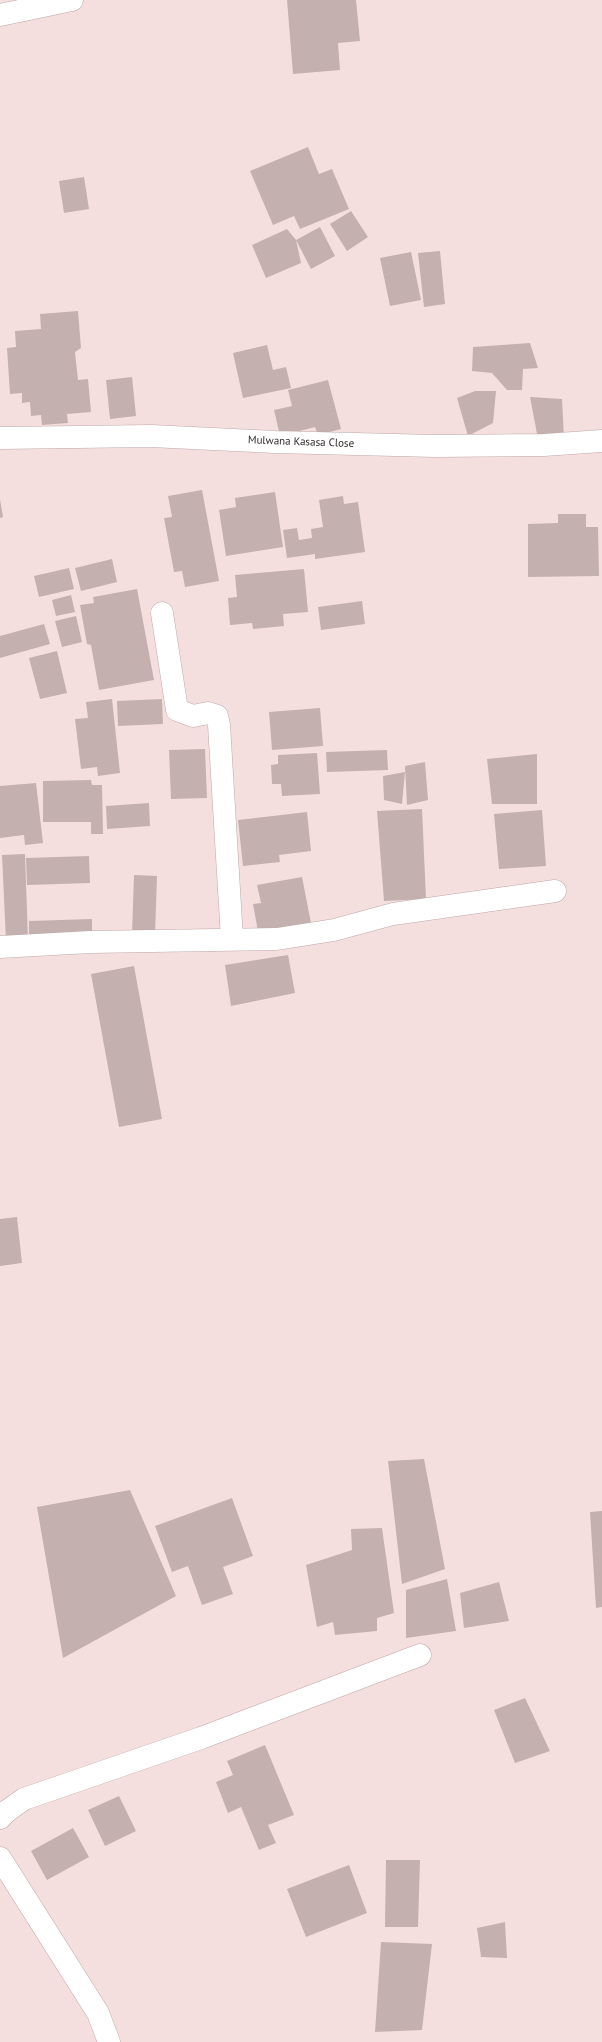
<!DOCTYPE html>
<html>
<head>
<meta charset="utf-8">
<style>
  body { margin:0 }
  canvas { display:block; background:#f5dede }
</style>
</head>
<body>
<canvas width="602" height="2042"></canvas>
<script>
const ctx = document.querySelector('canvas').getContext('2d');
ctx.lineJoin = 'round';
function fill(path, color) { ctx.fillStyle = color; ctx.fill(path, 'evenodd'); }
const shape = rows => new Path2D(rows.map(r => 'M' + r).join(''));
function trace(path, color, width, dash) { ctx.strokeStyle = color; ctx.lineWidth = width; ctx.lineCap = dash ? 'butt' : 'round'; ctx.setLineDash(dash || []); ctx.stroke(path); }
function drawText(font, color, halo, rows, align = 'center') {
  ctx.font = font + ' "PT Sans",sans-serif'; ctx.lineWidth = 3.5; ctx.setLineDash([]); ctx.textBaseline = 'middle'; ctx.strokeStyle = halo; ctx.fillStyle = color; for (const [text, x, y, turn = 0] of rows) {
    ctx.save(); ctx.translate(x, y); ctx.rotate((+turn || 0) * Math.PI / 180); ctx.textAlign = isNaN(turn) ? turn : align; if (halo) ctx.strokeText(text, 0, 0); ctx.fillText(text, 0, 0); ctx.restore();
  }
}
const building = shape([
  [287,0,356,0,360,41,338,43,340,70,293,74],
  [308,147,319,174,332,169,349,209,300,229,294,216,273,225,250,171],
  [84,177,89,209,64,213,59,181],
  [351,211,368,237,347,251,330,224],
  [320,227,335,256,311,269,296,240,301,263,266,278,252,245,287,229,296,240],
  [440,251,445,304,424,307,418,253],
  [411,252,421,300,390,306,380,258],
  [78,311,81,348,75,352,78,380,88,379,91,412,67,414,68,423,42,425,41,415,31,416,30,402,22,403,22,393,10,394,7,348,16,347,15,331,41,329,40,314],
  [530,343,538,368,523,369,522,390,507,390,492,373,472,371,473,347],
  [267,345,273,370,286,367,291,388,243,398,233,353],
  [132,377,136,416,110,419,106,380],
  [328,380,341,429,318,435,315,427,280,436,274,410,292,406,288,390],
  [475,391,496,391,493,423,468,436,457,398],
  [530,397,562,399,564,437,538,439],
  [202,490,219,581,185,587,182,571,174,572,164,518,172,517,168,496],
  [275,492,283,547,226,556,219,510,236,507,235,498],
  [343,496,344,504,358,502,365,552,315,559,315,554,287,558,283,530,297,528,299,540,312,538,311,529,323,527,319,500],
  [0,499,3,517,0,518],
  [558,514,586,514,586,527,598,527,599,576,528,577,528,524,558,523],
  [112,559,117,582,81,591,75,568],
  [69,568,74,589,39,597,34,576],
  [304,569,308,612,283,614,284,626,253,629,252,623,230,625,228,598,237,597,235,575],
  [137,589,154,680,99,690,91,645,87,644,80,605,94,603,93,597],
  [71,595,75,612,56,616,52,600],
  [362,601,365,624,321,630,318,607],
  [76,616,82,642,62,647,55,621],
  [44,624,50,644,0,658,0,636],
  [57,651,67,693,40,699,29,658],
  [112,699,120,773,98,776,97,767,81,769,75,719,88,718,86,702],
  [162,699,163,724,118,726,117,701],
  [320,708,323,746,272,750,269,712],
  [205,749,207,798,171,799,169,750],
  [387,750,388,770,327,772,326,752],
  [317,753,320,794,282,796,281,784,272,784,271,765,278,764,278,755],
  [537,754,537,804,492,804,487,759],
  [425,762,428,800,407,805,405,766],
  [405,772,402,804,384,800,383,776],
  [91,780,92,785,102,785,103,834,91,834,91,822,43,822,43,781],
  [36,783,43,843,25,845,24,835,0,838,0,786],
  [149,803,150,826,107,829,106,806],
  [422,809,426,899,384,901,377,811],
  [542,810,546,866,499,869,494,814],
  [307,812,311,851,279,855,280,862,243,866,238,820],
  [25,854,28,940,6,941,2,855],
  [89,856,90,883,27,885,26,858],
  [134,875,157,876,155,935,132,934],
  [302,877,312,928,259,937,253,904,261,903,257,885],
  [92,919,92,937,29,939,29,921],
  [288,955,295,993,231,1006,225,965],
  [134,966,162,1119,119,1127,91,974],
  [17,1217,22,1263,0,1266,0,1219],
  [424,1459,445,1569,402,1584,388,1461],
  [130,1490,176,1596,63,1658,37,1507],
  [232,1498,253,1556,223,1567,233,1594,202,1605,188,1566,172,1572,155,1526],
  [602,1511,602,1607,596,1608,590,1512],
  [382,1528,394,1613,377,1618,377,1631,335,1635,333,1622,317,1627,306,1565,352,1550,351,1529],
  [447,1579,456,1631,406,1638,406,1590],
  [499,1582,509,1621,464,1628,460,1593],
  [525,1698,550,1751,515,1763,494,1710],
  [265,1745,294,1815,268,1825,276,1843,259,1850,241,1807,228,1813,216,1782,233,1775,227,1761],
  [119,1796,136,1831,105,1846,88,1810],
  [73,1828,89,1857,47,1880,31,1851],
  [386,1860,420,1860,418,1927,385,1927],
  [349,1865,367,1913,306,1937,287,1889],
  [505,1922,507,1958,481,1957,477,1928],
  [381,1942,432,1944,422,2030,375,2032]
]);
const minor = shape([
  [0,15,72,0],
  [0,438,151,436,275,442,435,446,544,445,602,441],
  [162,613,177,710,193,716,208,713,217,716,219,725,232,939],
  [0,947,90,942,277,939,334,930,393,914,555,891],
  [0,1818,7,1811,24,1799,201,1738,420,1655],
  [0,1858,98,2013,109,2042]
]);
const streetNames = [
  ["Mulwana Kasasa Close",301,442,2]
];
fill(building, '#c5b0b0');
trace(minor, '#bea8a9', 23);
trace(minor, '#fff', 22);
drawText('11px', '#302727', '#fff', streetNames);
</script>
</body>
</html>
